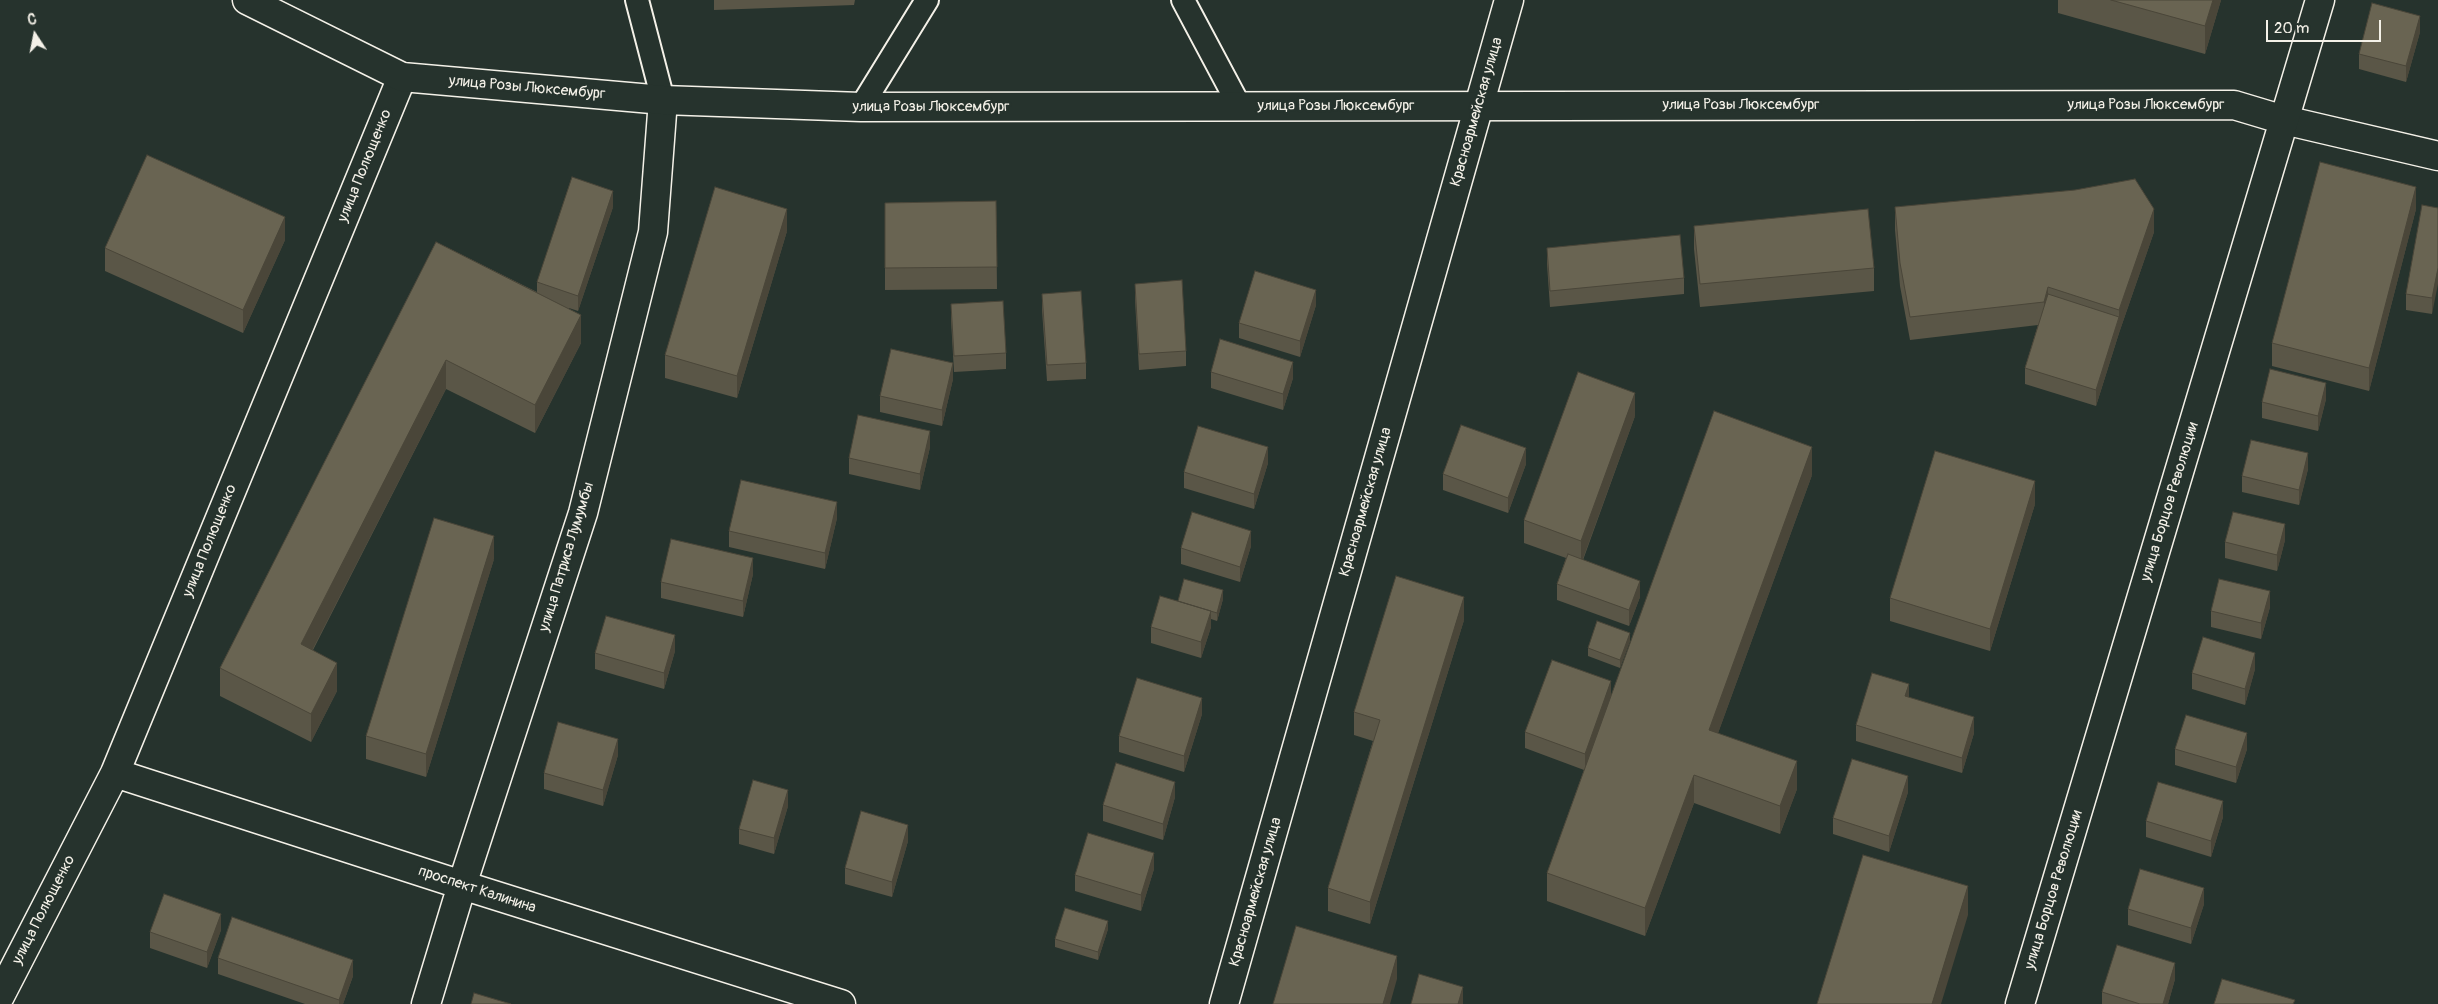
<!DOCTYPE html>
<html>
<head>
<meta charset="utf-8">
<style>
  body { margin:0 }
  #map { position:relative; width:2438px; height:1004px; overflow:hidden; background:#26332d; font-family:Pangolin,sans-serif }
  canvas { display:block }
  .north { position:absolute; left:10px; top:10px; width:50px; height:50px; -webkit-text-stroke:4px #26332d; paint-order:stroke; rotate:349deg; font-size:14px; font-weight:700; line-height:20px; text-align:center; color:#f4f1e8 }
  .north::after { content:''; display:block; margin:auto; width:18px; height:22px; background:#f4f1e8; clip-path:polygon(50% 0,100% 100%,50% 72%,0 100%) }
  .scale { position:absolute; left:2266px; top:20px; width:115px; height:22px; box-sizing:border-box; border:2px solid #f4f1e8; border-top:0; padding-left:6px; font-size:15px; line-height:18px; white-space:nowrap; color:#f4f1e8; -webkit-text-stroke:4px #26332d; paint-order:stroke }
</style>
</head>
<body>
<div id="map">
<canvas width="2438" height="1004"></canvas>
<div class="north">С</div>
<div class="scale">20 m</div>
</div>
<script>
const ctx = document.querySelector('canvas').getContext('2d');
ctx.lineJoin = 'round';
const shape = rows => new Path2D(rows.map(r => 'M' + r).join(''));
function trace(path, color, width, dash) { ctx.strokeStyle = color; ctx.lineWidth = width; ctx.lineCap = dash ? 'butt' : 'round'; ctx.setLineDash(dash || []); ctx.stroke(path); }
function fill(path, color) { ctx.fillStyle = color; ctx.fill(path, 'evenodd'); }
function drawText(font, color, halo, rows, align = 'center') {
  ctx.font = font + ' Pangolin,sans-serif'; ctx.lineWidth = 5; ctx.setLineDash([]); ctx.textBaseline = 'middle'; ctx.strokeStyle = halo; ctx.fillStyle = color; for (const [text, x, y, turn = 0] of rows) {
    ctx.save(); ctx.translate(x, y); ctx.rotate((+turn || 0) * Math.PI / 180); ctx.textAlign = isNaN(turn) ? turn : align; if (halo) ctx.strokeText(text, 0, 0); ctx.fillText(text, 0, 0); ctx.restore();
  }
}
const lane = shape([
  [637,0,663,100],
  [1183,0,1240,107],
  [861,107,927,0]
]);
const street = shape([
  [2284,120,2438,156],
  [115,773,462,885,841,1004],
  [0,996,115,773,402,77],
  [426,1004,462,885,583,513,653,232,663,100],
  [1224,1004,1509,0]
]);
const secondary = shape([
  [247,0,402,77,663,100,861,107,2234,105,2284,120],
  [2020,1004,2320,0]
]);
const wall = shape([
  [714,0,855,0,854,5,714,10],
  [2058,0,2221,0,2205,54,2058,13],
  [2420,32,2406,82,2359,69,2359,54],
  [996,201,997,289,885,290,885,203],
  [613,207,578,311,569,308,581,343,535,433,446,389,313,650,337,691,311,742,220,696,220,668,436,242,537,292,537,282],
  [1895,207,2154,232,2119,333,2096,406,2025,384,2025,368,2038,325,1910,340,1900,286,1895,230],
  [2438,208,2432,314,2406,310,2406,294],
  [2416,209,2369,391,2272,366,2272,343],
  [1694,226,1874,268,1874,291,1700,307,1694,249],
  [787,231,737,398,665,378,665,355],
  [285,240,243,333,105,271,105,248],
  [1547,248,1684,278,1684,294,1550,307,1547,264],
  [1135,284,1186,351,1186,366,1139,370,1135,300],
  [1042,294,1086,363,1086,379,1047,381,1042,310],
  [951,304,1006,353,1006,369,954,372,951,320],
  [1316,305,1300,357,1239,338,1239,323],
  [1211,372,1293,378,1283,410,1211,388],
  [953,379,942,426,880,412,880,396],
  [2326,399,2318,431,2262,418,2262,402],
  [1635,416,1583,560,1640,597,1629,626,1557,600,1557,584,1566,558,1524,543,1524,520],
  [930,447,920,490,849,474,849,458],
  [1268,463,1254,509,1184,488,1184,472],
  [1526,464,1508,513,1443,490,1443,474],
  [2308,469,2299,505,2242,492,2242,476],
  [1812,475,1718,733,1797,789,1780,834,1694,803,1645,936,1547,901,1547,873,1584,770,1525,748,1525,732,1611,695],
  [2035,504,1990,651,1890,621,1890,598],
  [837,518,825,569,729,547,729,531],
  [2285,540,2277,571,2225,558,2225,542],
  [1251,546,1240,582,1181,564,1181,548],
  [494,559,426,777,366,759,366,736],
  [753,574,743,617,661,598,661,582],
  [1223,599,1217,621,1211,619,1211,627,1201,658,1151,643,1151,627],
  [2270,607,2261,639,2211,627,2211,611],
  [1464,620,1370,924,1328,911,1328,888,1373,741,1354,735,1354,712],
  [1630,641,1620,668,1588,656,1588,648],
  [675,651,664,689,595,669,595,653],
  [2255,669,2245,705,2192,689,2192,673],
  [1909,698,1974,733,1962,773,1856,741,1856,725],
  [1202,714,1184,772,1119,752,1119,736],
  [2175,749,2247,749,2236,783,2175,765],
  [618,755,603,806,544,789,544,773],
  [1908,792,1889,852,1833,834,1833,818],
  [1175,797,1163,840,1103,821,1103,805],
  [788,806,774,854,739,844,739,829],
  [2223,817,2211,857,2146,837,2146,821],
  [908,841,892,897,845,884,845,868],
  [1154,869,1141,911,1075,891,1075,875],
  [2204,904,2191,944,2128,925,2128,909],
  [1108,929,1098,960,1055,947,1055,939],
  [221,930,207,968,150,948,150,932],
  [218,958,353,976,343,1004,305,1004,218,974],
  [2175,979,2168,1004,2102,1004,2102,992]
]);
const shadedWall = shape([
  [2213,0,2221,0,2205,54,2205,26],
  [2420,16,2420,32,2406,82,2406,66],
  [2416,187,2416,209,2369,391,2369,368],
  [613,191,613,207,578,311,578,296],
  [787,209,787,231,737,398,737,376],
  [2154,209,2154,232,2119,333,2096,406,2096,390,2119,317,2119,310],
  [285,217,285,240,243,333,243,310],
  [2438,268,2438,284,2432,314,2432,298],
  [2048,287,2048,310,2044,325,2044,302],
  [1316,290,1316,305,1300,357,1300,341],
  [581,315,581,343,535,433,535,405],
  [446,360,446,389,301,672,301,644],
  [1293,362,1293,378,1283,410,1283,394],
  [953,363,953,379,942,426,942,410],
  [2326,383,2326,399,2318,431,2318,416],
  [1635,393,1635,416,1581,564,1581,541],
  [930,431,930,447,920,490,920,474],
  [1268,447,1268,463,1254,509,1254,494],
  [1812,447,1812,475,1709,758,1709,730],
  [1526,448,1526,464,1508,513,1508,498],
  [2308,453,2308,469,2299,505,2299,490],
  [2035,481,2035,504,1990,651,1990,629],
  [837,502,837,518,825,569,825,553],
  [2285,524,2285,540,2277,571,2277,555],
  [1251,531,1251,546,1240,582,1240,567],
  [494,536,494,559,426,777,426,754],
  [753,558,753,574,743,617,743,601],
  [1640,581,1640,597,1629,626,1629,610],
  [1223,590,1223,599,1217,621,1217,613],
  [2270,591,2270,607,2261,639,2261,623],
  [1464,597,1464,620,1370,924,1370,902],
  [1211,611,1211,627,1201,658,1201,642],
  [1630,633,1630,641,1620,668,1620,660],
  [675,635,675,651,664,689,664,673],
  [2255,653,2255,669,2245,705,2245,689],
  [337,663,337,691,311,742,311,714],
  [1611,681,1611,697,1585,770,1585,754],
  [1909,684,1909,700,1905,696],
  [1202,698,1202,714,1184,772,1184,756],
  [1974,717,1974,733,1962,773,1962,758],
  [2247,733,2247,749,2236,783,2236,767],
  [618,739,618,755,603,806,603,790],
  [1797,761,1797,789,1780,834,1780,806],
  [1694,775,1694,803,1645,936,1645,908],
  [1908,776,1908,792,1889,852,1889,836],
  [1175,782,1175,797,1163,840,1163,824],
  [788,790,788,806,774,854,774,838],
  [2223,801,2223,817,2211,857,2211,841],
  [908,825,908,841,892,897,892,882],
  [1154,853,1154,869,1141,911,1141,895],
  [1968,886,1968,915,1941,1004,1932,1004],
  [2204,888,2204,904,2191,944,2191,928],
  [221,914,221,930,207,968,207,952],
  [1108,921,1108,929,1098,960,1098,952],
  [1397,956,1397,979,1390,1004,1383,1004],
  [353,960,353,976,343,1004,339,1004,339,1000],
  [2175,963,2175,979,2168,1004,2163,1004],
  [1463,987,1463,1004,1458,1004]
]);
const building = shape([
  [2111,0,2213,0,2205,26,2111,0],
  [2372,3,2420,16,2406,66,2359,54,2372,3],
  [147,155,285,217,243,310,105,248,147,155],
  [2320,162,2416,187,2369,368,2272,343,2320,162],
  [572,177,613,191,578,296,537,282,572,177],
  [2135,179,2154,209,2119,310,2048,287,2044,302,1910,317,1900,263,1895,207,2075,190,2135,179],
  [715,187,787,209,737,376,665,355,715,187],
  [996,201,997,267,885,268,885,203,996,201],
  [2422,205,2438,208,2438,268,2432,298,2406,294,2422,205],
  [1868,209,1874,268,1700,284,1694,226,1868,209],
  [1680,235,1684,278,1550,291,1547,248,1680,235],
  [436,242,581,315,535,405,446,360,301,644,337,663,311,714,220,668,436,242],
  [1255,271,1316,290,1300,341,1239,323,1255,271],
  [1182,280,1186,351,1139,354,1135,284,1182,280],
  [1081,291,1086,363,1047,365,1042,294,1081,291],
  [2048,294,2119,317,2096,390,2025,368,2048,294],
  [1003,301,1006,353,954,356,951,304,1003,301],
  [1220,339,1293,362,1283,394,1211,372,1220,339],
  [891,349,953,363,942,410,880,396,891,349],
  [2270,369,2326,383,2318,416,2262,402,2270,369],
  [1578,372,1635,393,1581,541,1524,520,1578,372],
  [1714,411,1812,447,1709,730,1797,761,1780,806,1694,775,1645,908,1547,873,1714,411],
  [858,415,930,431,920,474,849,458,858,415],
  [1461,425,1526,448,1508,498,1443,474,1461,425],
  [1198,426,1268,447,1254,494,1184,472,1198,426],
  [2251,440,2308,453,2299,490,2242,476,2251,440],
  [1935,451,2035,481,1990,629,1890,598,1935,451],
  [741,480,837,502,825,553,729,531,741,480],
  [1192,512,1251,531,1240,567,1181,548,1192,512],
  [2233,512,2285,524,2277,555,2225,542,2233,512],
  [434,518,494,536,426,754,366,736,434,518],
  [671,539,753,558,743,601,661,582,671,539],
  [1568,554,1640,581,1629,610,1557,584,1568,554],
  [1396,576,1464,597,1370,902,1328,888,1380,720,1354,712,1396,576],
  [1184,579,1223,590,1217,613,1178,601,1184,579],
  [2219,579,2270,591,2261,623,2211,611,2219,579],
  [1160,596,1211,611,1201,642,1151,627,1160,596],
  [606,616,675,635,664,673,595,653,606,616],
  [1597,621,1630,633,1620,660,1588,648,1597,621],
  [2203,637,2255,653,2245,689,2192,673,2203,637],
  [1552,660,1611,681,1585,754,1525,732,1552,660],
  [1872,673,1909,684,1905,696,1974,717,1962,758,1856,725,1872,673],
  [1137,678,1202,698,1184,756,1119,736,1137,678],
  [2186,715,2247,733,2236,767,2175,749,2186,715],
  [558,722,618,739,603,790,544,773,558,722],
  [1852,759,1908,776,1889,836,1833,818,1852,759],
  [1116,763,1175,782,1163,824,1103,805,1116,763],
  [753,780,788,790,774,838,739,829,753,780],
  [2158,782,2223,801,2211,841,2146,821,2158,782],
  [861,811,908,825,892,882,845,868,861,811],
  [1088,833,1154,853,1141,895,1075,875,1088,833],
  [1863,855,1968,886,1932,1004,1817,1004,1863,855],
  [2140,869,2204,888,2191,928,2128,909,2140,869],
  [164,894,221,914,207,952,150,932,164,894],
  [1065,908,1108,921,1098,952,1055,939,1065,908],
  [232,917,353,960,339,1000,218,958,232,917],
  [1296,926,1397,956,1383,1004,1273,1004,1296,926],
  [2117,945,2175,963,2163,1004,2140,1004,2102,992,2117,945],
  [1419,974,1463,987,1458,1004,1411,1004,1419,974],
  [2222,979,2295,1000,2293,1004,2214,1004,2222,979],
  [474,993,511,1004,471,1004,474,993]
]);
const streetNames = [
  ["улица Розы Люксембург",527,88,5],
  ["улица Розы Люксембург",1741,105],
  ["улица Розы Люксембург",2146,105],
  ["улица Розы Люксембург",1336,106],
  ["улица Розы Люксембург",931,107],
  ["Красноармейская улица",1477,112,-74],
  ["улица Полющенко",365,166,-68],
  ["Красноармейская улица",1366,502,-74],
  ["улица Борцов Революции",2170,502,-73],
  ["улица Полющенко",210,541,-68],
  ["улица Патриса Лумумбы",567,557,-73],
  ["проспект Калинина",477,890,18],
  ["улица Борцов Революции",2054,890,-73],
  ["Красноармейская улица",1256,892,-74],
  ["улица Полющенко",44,910,-63]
];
trace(lane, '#f4f1e8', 26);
trace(street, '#f4f1e8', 31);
trace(secondary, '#f4f1e8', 31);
trace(lane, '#26332d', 22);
trace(street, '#26332d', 28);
trace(secondary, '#26332d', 28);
fill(wall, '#5a5647');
fill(shadedWall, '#4a4639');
fill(building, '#696452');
trace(building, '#4a4639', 1);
drawText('15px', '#f4f1e8', '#26332d', streetNames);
</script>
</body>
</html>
